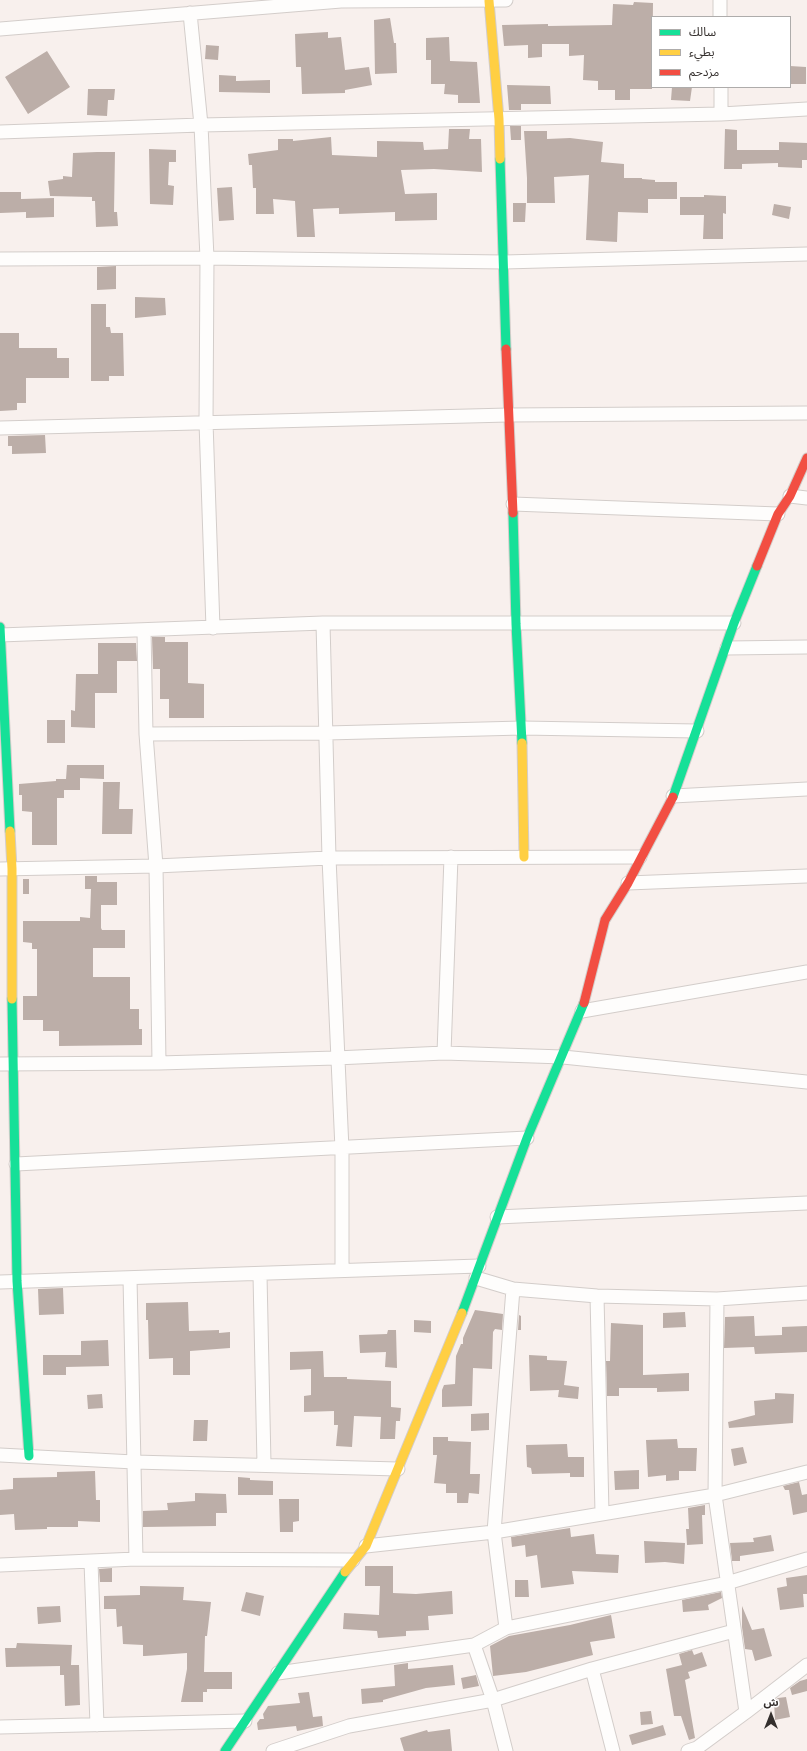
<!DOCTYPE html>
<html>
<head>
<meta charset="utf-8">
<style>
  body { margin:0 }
  #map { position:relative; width:807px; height:1751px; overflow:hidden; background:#f8f0ed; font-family:"Work Sans","Noto Sans Arabic",sans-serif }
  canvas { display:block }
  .legend { position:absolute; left:651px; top:16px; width:140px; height:72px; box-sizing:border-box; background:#fff; border:1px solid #aeacab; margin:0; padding:5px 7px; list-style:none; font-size:12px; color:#342f2d }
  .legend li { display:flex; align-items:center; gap:8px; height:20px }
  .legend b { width:20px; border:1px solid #aeacab }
  .north { position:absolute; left:751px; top:1695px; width:40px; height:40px; -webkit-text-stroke:3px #fff; paint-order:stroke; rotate:0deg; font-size:11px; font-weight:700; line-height:16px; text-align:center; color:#342f2d }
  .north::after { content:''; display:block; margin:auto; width:14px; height:18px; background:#342f2d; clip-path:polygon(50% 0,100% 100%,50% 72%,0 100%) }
</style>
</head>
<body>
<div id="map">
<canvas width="807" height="1751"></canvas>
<ul class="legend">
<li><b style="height:5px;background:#16e098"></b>سالك</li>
<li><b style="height:5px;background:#ffcf43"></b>بطيء</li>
<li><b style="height:5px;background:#f24e42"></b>مزدحم</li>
</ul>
<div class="north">ش</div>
</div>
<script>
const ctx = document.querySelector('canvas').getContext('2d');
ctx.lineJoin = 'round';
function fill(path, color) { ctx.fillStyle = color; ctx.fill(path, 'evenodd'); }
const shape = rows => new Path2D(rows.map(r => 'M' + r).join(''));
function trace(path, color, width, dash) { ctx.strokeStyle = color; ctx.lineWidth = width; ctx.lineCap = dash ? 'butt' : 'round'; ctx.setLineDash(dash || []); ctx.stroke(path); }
const building = shape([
  [634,2,653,3,652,89,630,89,630,100,615,100,615,90,598,90,598,81,583,80,584,55,569,56,569,44,542,44,542,57,528,58,528,45,504,46,502,25,548,24,548,26,612,25,613,4,633,5],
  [390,18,394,43,396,43,397,73,375,74,374,20],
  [328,32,328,38,341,37,345,70,369,67,372,85,345,90,345,93,302,94,301,67,296,67,295,34],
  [449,37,450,61,477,62,480,103,458,103,458,95,444,94,445,84,431,84,431,60,426,60,426,38],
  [206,45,219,46,218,60,205,59],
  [47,51,70,87,28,114,5,77],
  [790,66,806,67,806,84,790,84],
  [219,75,236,76,236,81,270,80,270,93,219,92],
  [507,85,550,86,551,104,521,104,521,110,509,110],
  [672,87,692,87,690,101,671,100],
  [88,89,115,89,114,100,108,100,107,116,87,115],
  [510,126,521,126,521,140,511,140],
  [449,129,470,129,469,139,481,139,482,172,434,169,401,170,405,194,437,193,437,220,395,221,395,212,339,214,339,208,313,209,315,237,297,237,295,201,273,199,274,214,256,214,256,188,253,188,252,165,249,165,248,154,278,150,278,139,293,139,293,141,331,137,332,155,377,157,377,141,423,142,424,150,448,149],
  [725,129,737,130,737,150,779,150,779,142,807,143,807,160,802,160,802,168,778,167,778,163,742,164,742,169,724,169],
  [524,131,547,131,547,139,570,138,603,142,601,162,624,164,624,178,642,178,642,179,655,180,655,182,677,182,677,199,648,199,648,213,618,212,617,242,586,240,589,175,554,177,555,203,527,203,527,178],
  [149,149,176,150,176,162,169,162,168,185,174,186,173,205,150,204],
  [97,152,115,152,114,212,117,212,118,226,96,227,95,201,92,201,92,197,50,196,48,181,63,179,63,176,72,177,73,153],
  [232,187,234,220,219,221,217,188],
  [0,192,21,192,21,199,54,198,54,217,26,218,26,212,0,213],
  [704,195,726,196,726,214,723,213,723,239,703,239,704,215,680,215,680,197,704,197],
  [513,203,526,203,525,222,513,222],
  [774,204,791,207,789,219,772,215],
  [116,266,116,289,97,290,97,267],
  [135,297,165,298,166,315,135,318],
  [91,304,106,304,106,327,110,327,111,333,123,333,124,376,109,376,109,381,91,381],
  [0,333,19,333,19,348,57,348,57,358,69,358,69,378,26,378,26,403,17,403,17,410,0,411],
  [45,435,46,453,12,454,12,446,8,446,8,436],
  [152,637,165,637,165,642,188,642,188,683,204,684,204,718,169,718,169,699,160,699,160,669,153,669],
  [98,643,136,643,137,661,117,661,117,693,95,693,95,728,71,727,71,710,75,711,76,674,98,674],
  [47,720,65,720,65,743,47,743],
  [67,765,104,765,104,779,80,778,80,790,64,790,64,798,57,798,57,845,32,845,32,812,22,811,22,795,19,795,19,784,56,781,56,779,66,779],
  [103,782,120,782,119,809,133,809,132,834,102,834],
  [85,876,97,876,97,882,117,882,117,905,101,905,101,928,102,930,125,930,125,948,93,948,93,977,130,977,130,1009,139,1009,139,1029,142,1029,142,1045,59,1046,59,1031,43,1031,43,1020,23,1020,23,996,37,996,37,949,32,949,32,943,23,942,23,921,80,921,80,917,90,918,91,889,85,889],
  [23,879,29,879,29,894,23,894],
  [63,1288,64,1314,39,1315,38,1289],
  [188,1302,189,1331,219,1330,219,1333,230,1332,230,1348,190,1351,190,1375,173,1375,173,1358,149,1359,148,1320,146,1320,146,1303],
  [475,1310,503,1314,502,1330,495,1329,493,1332,492,1369,473,1368,472,1406,442,1407,442,1390,444,1385,455,1384,456,1356,461,1344,463,1344,463,1338],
  [685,1312,686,1327,663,1328,663,1313],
  [519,1315,521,1316,521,1330,518,1330],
  [754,1316,755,1336,782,1335,782,1327,807,1326,807,1352,755,1354,754,1347,724,1348,725,1317],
  [414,1320,431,1321,431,1333,414,1332],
  [611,1323,643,1325,643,1375,689,1373,689,1391,657,1392,657,1388,619,1388,619,1396,607,1396,606,1361,610,1361],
  [388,1330,396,1330,397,1368,385,1367,386,1352,360,1353,359,1335,387,1334],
  [108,1340,109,1366,66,1367,66,1375,43,1375,43,1355,81,1355,81,1341],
  [323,1351,324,1377,347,1377,347,1379,391,1381,391,1407,401,1408,400,1421,396,1421,395,1439,380,1439,381,1417,354,1416,352,1447,336,1446,338,1425,334,1425,334,1411,304,1412,304,1396,311,1395,311,1369,290,1370,290,1352],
  [529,1355,547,1356,547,1360,567,1361,564,1385,579,1387,578,1399,558,1397,559,1390,530,1391],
  [775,1393,794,1394,793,1423,729,1428,728,1422,755,1415,754,1401,775,1399],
  [102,1394,103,1408,88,1409,87,1395],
  [489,1413,489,1430,471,1431,471,1414],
  [194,1420,208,1420,207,1441,193,1441],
  [433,1437,448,1437,448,1441,471,1442,470,1474,480,1474,479,1494,469,1493,468,1503,457,1503,457,1493,446,1493,446,1484,434,1483,437,1455,433,1455],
  [677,1439,678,1448,697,1448,696,1471,679,1471,679,1480,666,1481,666,1475,648,1477,646,1440],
  [567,1444,568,1457,584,1457,584,1477,570,1477,570,1473,532,1474,531,1468,527,1467,526,1445],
  [743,1447,747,1463,734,1466,731,1449],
  [639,1470,639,1489,615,1490,614,1471],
  [95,1471,96,1500,100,1500,100,1522,78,1521,78,1527,47,1527,47,1529,15,1530,14,1514,0,1515,0,1490,13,1489,13,1478,57,1477,57,1472],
  [238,1477,250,1478,250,1480,273,1481,273,1495,238,1495],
  [799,1482,802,1495,807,1494,807,1512,793,1515,789,1490,785,1490,783,1486],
  [195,1493,226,1494,227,1513,216,1513,216,1526,143,1527,143,1511,168,1510,167,1503,195,1501],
  [279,1499,299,1499,299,1521,293,1522,293,1532,280,1532],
  [705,1505,705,1515,702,1515,703,1544,687,1545,686,1529,689,1529,688,1508],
  [570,1528,571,1537,594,1534,596,1554,619,1555,618,1573,572,1571,574,1584,541,1588,537,1555,526,1557,525,1545,512,1547,511,1537],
  [771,1535,774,1551,740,1556,740,1561,732,1561,730,1543,754,1542,753,1538],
  [644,1541,685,1543,684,1564,665,1562,645,1563],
  [365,1566,393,1566,393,1593,416,1594,452,1591,453,1614,428,1616,429,1630,406,1631,406,1636,378,1638,377,1631,343,1629,344,1613,379,1615,380,1586,365,1586],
  [112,1568,112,1582,100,1582,99,1569],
  [807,1575,807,1594,803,1594,804,1607,780,1610,777,1588,787,1586,786,1578],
  [515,1580,528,1580,529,1597,515,1597],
  [140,1586,184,1587,183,1600,211,1602,207,1636,205,1636,204,1672,232,1672,232,1689,207,1689,207,1692,203,1692,203,1702,181,1702,187,1669,187,1653,145,1656,143,1656,143,1645,123,1644,122,1626,117,1627,116,1609,104,1609,104,1596,140,1595],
  [246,1592,264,1596,260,1616,241,1611],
  [721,1592,722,1598,708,1605,709,1610,683,1612,682,1600],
  [60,1606,61,1622,38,1624,37,1607],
  [742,1606,752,1630,764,1628,772,1656,755,1661,752,1650,745,1649,742,1627],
  [611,1615,615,1638,590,1642,593,1655,526,1672,493,1676,490,1646,509,1636,570,1625],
  [17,1643,72,1645,71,1665,79,1665,80,1705,65,1706,64,1675,60,1675,60,1666,6,1667,5,1648,16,1648],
  [692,1650,694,1655,702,1652,707,1666,688,1672,690,1678,685,1680,695,1738,689,1740,681,1716,674,1716,666,1669,682,1665,679,1654],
  [408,1663,408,1669,453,1665,455,1685,426,1688,383,1700,383,1702,362,1704,361,1689,395,1686,394,1665],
  [476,1675,479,1686,463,1689,461,1678],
  [807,1679,807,1691,792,1695,790,1688,800,1681],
  [309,1692,313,1717,322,1716,323,1726,297,1731,296,1726,258,1730,257,1723,260,1719,264,1719,263,1714,268,1706,300,1703,298,1693],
  [786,1697,790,1717,775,1720,774,1701,778,1698],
  [651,1711,653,1724,641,1725,640,1712],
  [663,1725,666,1735,632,1745,629,1735],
  [450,1729,452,1751,404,1751,400,1738,427,1730,428,1732]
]);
const street = shape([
  [720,0,720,17],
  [190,13,201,125,207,258,206,422,213,628],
  [0,29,341,1,506,0],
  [721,87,721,114],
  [0,132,201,125,721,114,807,109],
  [0,259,207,258,504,262,807,254],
  [0,428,508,415,807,413],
  [790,496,807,498],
  [513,504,778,514],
  [323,623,329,858,342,1149,342,1270],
  [144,631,146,734,156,866,159,1063],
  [0,635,323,623,734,623],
  [727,648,807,647],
  [146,734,327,733,522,728,697,731],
  [673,796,807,789],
  [0,869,156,866,329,858,640,857],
  [628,883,807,876],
  [582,1011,807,972],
  [444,1053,451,857],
  [0,1064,159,1063,336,1058,444,1053,563,1057,807,1082],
  [16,1164,527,1138],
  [497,1217,807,1203],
  [260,1275,264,1464],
  [130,1278,136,1559],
  [476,1278,513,1289,597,1296,717,1299,807,1293],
  [0,1282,479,1266],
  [597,1296,602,1513],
  [717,1299,715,1495,746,1712],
  [0,1455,134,1462,398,1469],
  [366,1546,494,1532,715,1495,807,1472],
  [91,1562,97,1725],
  [0,1565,136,1559,353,1560],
  [506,1628,494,1532,513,1289],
  [474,1645,493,1700,506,1751],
  [592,1669,613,1751],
  [278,1673,474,1645,506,1628,727,1583,807,1559],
  [0,1727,245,1721],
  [273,1751,349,1726,493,1700,592,1669,734,1631],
  [688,1751,697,1748,746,1712,807,1665]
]);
const fast = shape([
  [500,159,506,349],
  [513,513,516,624,522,743],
  [0,627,10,831],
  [673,797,734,623,757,566],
  [12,999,17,1281,29,1456],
  [462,1313,527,1138,584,1003],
  [225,1751,345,1572]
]);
const slow = shape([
  [489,1,499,119,500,159],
  [522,743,524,857],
  [10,831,12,869,12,999],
  [345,1572,366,1546,462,1313]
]);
const jam = shape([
  [506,349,513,513],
  [757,566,778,514,790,496,807,458],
  [584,1003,605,920,628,883,673,797]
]);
fill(building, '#bcaea8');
trace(street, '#d3cdca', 15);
trace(fast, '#d3cdca', 11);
trace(slow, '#d3cdca', 11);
trace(jam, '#d3cdca', 11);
trace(street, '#fefdfc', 13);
trace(fast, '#16e098', 9);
trace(slow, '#ffcf43', 9);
trace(jam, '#f24e42', 9);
</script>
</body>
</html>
